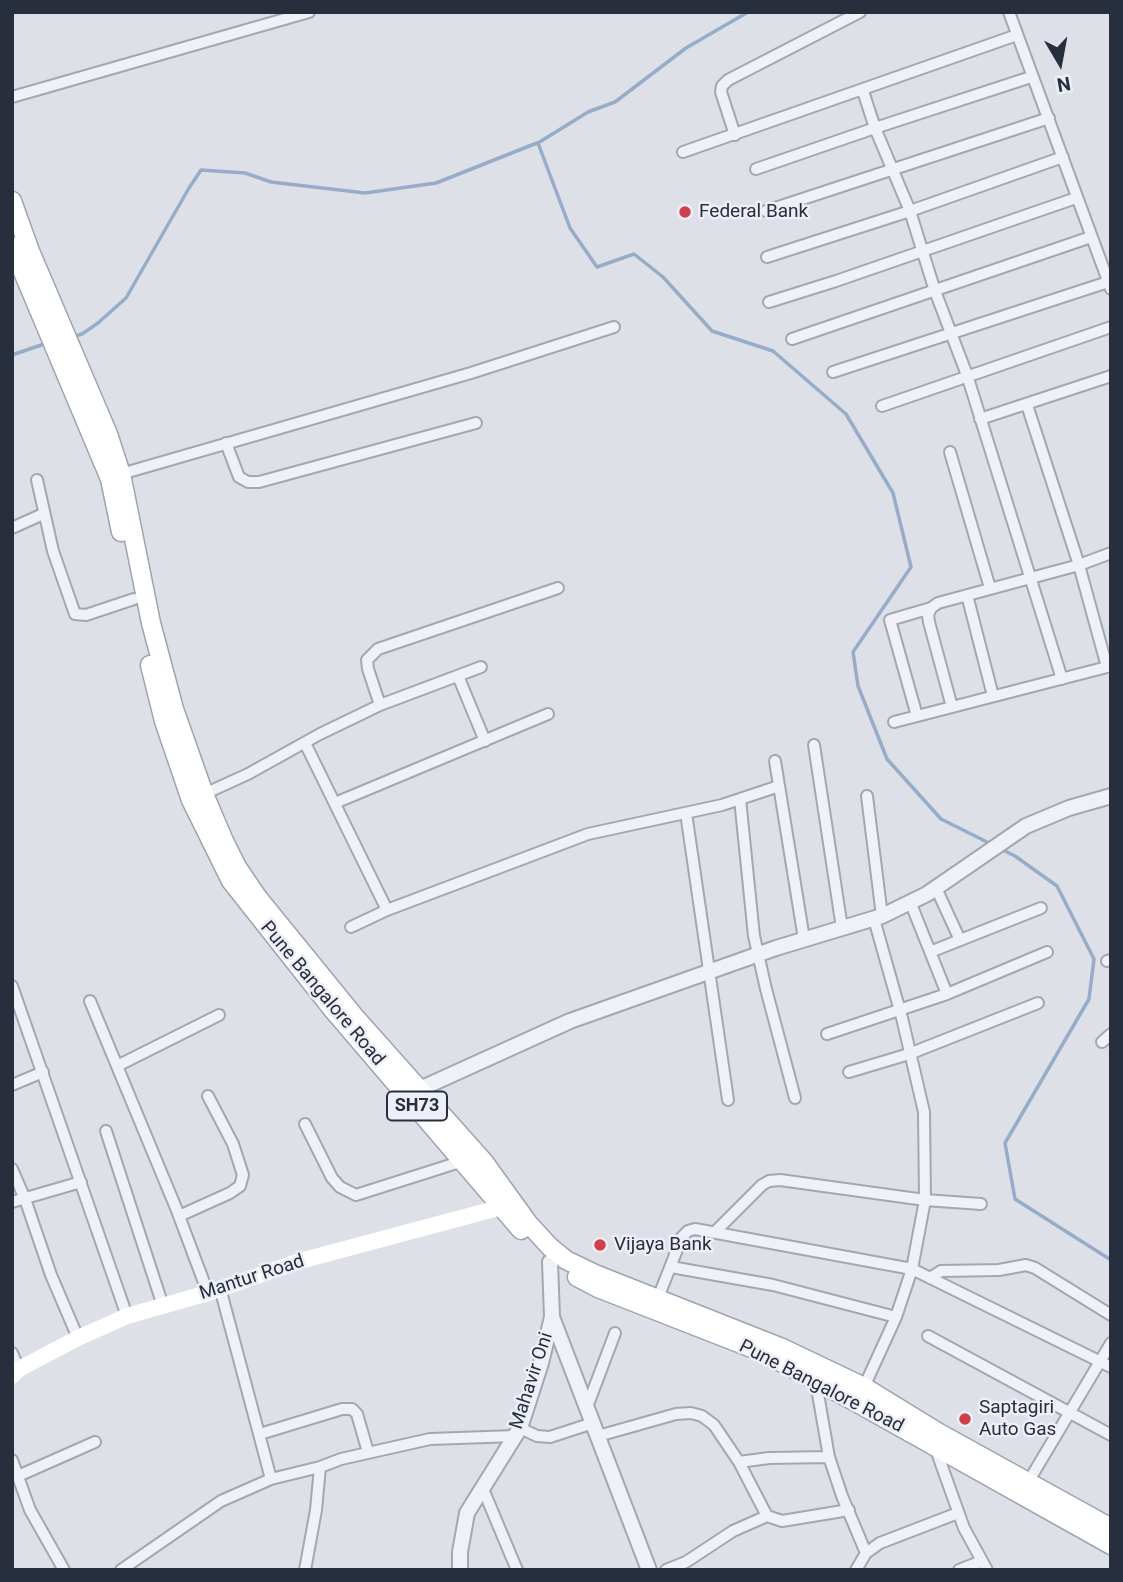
<!DOCTYPE html>
<html>
<head>
<meta charset="utf-8">
<style>
  body { margin:0 }
  #map { position:relative; width:1123px; height:1582px; overflow:hidden; background:#dde0e7; font-family:Roboto,sans-serif }
  canvas { display:block }
  .frame { position:absolute; inset:0; border:14px solid #272e3e; pointer-events:none }
  .north { position:absolute; left:1025px; top:28px; width:70px; height:70px; -webkit-text-stroke:5px #eceff5; paint-order:stroke; rotate:170deg; font-size:19px; font-weight:700; line-height:28px; text-align:center; color:#272e3e }
  .north::after { content:''; display:block; margin:auto; width:24px; height:32px; background:#272e3e; clip-path:polygon(50% 0,100% 100%,50% 72%,0 100%) }
</style>
</head>
<body>
<div id="map">
<canvas width="1123" height="1582"></canvas>
<div class="frame"></div>
<div class="north">N</div>
</div>
<script>
const ctx = document.querySelector('canvas').getContext('2d');
ctx.lineJoin = 'round';
const shape = rows => new Path2D(rows.map(r => 'M' + r).join(''));
function trace(path, color, width, dash) { ctx.strokeStyle = color; ctx.lineWidth = width; ctx.lineCap = dash ? 'butt' : 'round'; ctx.setLineDash(dash || []); ctx.stroke(path); }
function drawText(font, color, halo, rows, align = 'center') {
  ctx.font = font + ' Roboto,sans-serif'; ctx.lineWidth = 5; ctx.setLineDash([]); ctx.textBaseline = 'middle'; ctx.strokeStyle = halo; ctx.fillStyle = color; for (const [text, x, y, turn = 0] of rows) {
    ctx.save(); ctx.translate(x, y); ctx.rotate((+turn || 0) * Math.PI / 180); ctx.textAlign = isNaN(turn) ? turn : align; if (halo) ctx.strokeText(text, 0, 0); ctx.fillText(text, 0, 0); ctx.restore();
  }
}
const stream = shape([
  [748,12,686,48,615,102,588,112,538,143,570,228,597,267,634,254,663,277,712,331,773,351,846,414,893,493,911,567,853,652,858,686,887,759,941,819,991,844],
  [71,337,82,334,98,323,126,298,189,188,201,170,245,173,271,182,365,193,436,183,537,143],
  [12,355,47,343],
  [1001,849,1015,856,1057,886,1094,959,1089,999,1005,1143,1015,1199,1111,1260]
]);
const minor = shape([
  [1009,12,1111,289],
  [863,91,875,128,910,211,935,291,967,375,1062,679],
  [12,97,309,12],
  [735,135,721,92,722,86,728,80,860,12],
  [683,152,1017,35],
  [756,169,875,128,1031,77],
  [766,211,1049,118],
  [767,257,910,211,1063,157],
  [769,302,836,281,1076,198],
  [792,339,1091,237],
  [833,372,1108,282],
  [1027,405,1079,565,1107,667],
  [882,406,1111,327],
  [980,419,1111,376],
  [226,443,239,477,248,482,259,482,476,423],
  [950,452,990,588],
  [121,474,471,373,614,327],
  [37,480,53,551,75,614,86,615,134,599],
  [12,528,43,514],
  [967,595,993,696],
  [458,676,485,741],
  [380,705,368,669,367,660,378,649,558,588],
  [952,707,929,622,928,615,931,608,938,603,1079,565,1111,553],
  [917,716,890,620,931,608],
  [894,722,1111,666],
  [305,743,387,910],
  [814,745,842,928],
  [775,761,804,939],
  [202,795,248,774,320,734,380,705,481,667],
  [867,796,882,916],
  [740,799,754,936,766,989,795,1098],
  [335,803,548,714],
  [686,813,728,1100],
  [936,888,960,940],
  [911,904,947,994],
  [351,927,387,910,588,834,722,805,779,786],
  [930,952,1041,908],
  [1107,961,1111,960],
  [12,986,127,1316],
  [90,1001,176,1208,208,1293],
  [827,1034,947,994,1047,952],
  [1102,1042,1111,1034],
  [119,1065,219,1015],
  [849,1072,909,1054,1038,1003],
  [12,1085,43,1072],
  [305,1124,332,1178,340,1187,356,1195,463,1161],
  [106,1131,163,1306],
  [12,1169,25,1199,51,1275,78,1338],
  [12,1202,81,1182],
  [179,1216,230,1193,240,1186,243,1175,233,1144,208,1096],
  [715,1232,762,1185,769,1181,780,1180,925,1200,981,1204],
  [671,1267,773,1285,896,1317],
  [930,1278,941,1271,999,1270,1026,1265,1035,1268,1111,1315],
  [220,1288,271,1479],
  [658,1298,682,1237,688,1231,695,1229,912,1269,1111,1367],
  [928,1336,1111,1435],
  [12,1353,19,1369],
  [820,1383,818,1394,829,1457,842,1496,866,1553],
  [864,1387,896,1317,912,1269,925,1200,924,1112,902,1018,874,919],
  [587,1407,615,1333],
  [520,1428,537,1436,550,1437,593,1423],
  [260,1434,342,1409,352,1409,357,1414,368,1452],
  [598,1436,676,1414,691,1413,702,1416,714,1425,739,1462,767,1516,782,1521,849,1510],
  [935,1447,964,1528,987,1570],
  [12,1460,30,1510,64,1570],
  [739,1462,769,1458,829,1457],
  [18,1476,95,1442],
  [1027,1484,1111,1343],
  [483,1489,517,1570],
  [121,1570,221,1501,271,1479,320,1467,341,1459,430,1439,515,1436],
  [305,1570,316,1510,320,1467],
  [666,1570,686,1562,733,1531,767,1516],
  [856,1570,866,1553,880,1543,958,1513],
  [959,1570,982,1561]
]);
const tertiary = shape([
  [413,1095,420,1089,570,1021,776,948,882,916,927,894,1026,826,1069,808,1111,796],
  [552,1317,649,1570],
  [460,1570,460,1552,467,1513,520,1428,541,1363,552,1317,550,1262]
]);
const secondary = shape([
  [12,1376,19,1369,78,1338,127,1316,208,1293,300,1261,502,1207]
]);
const primary = shape([
  [12,201,30,251,108,434,121,474,151,623,174,709,204,794,224,841,237,867,258,898,354,1016,484,1162,528,1223,550,1247,566,1260,595,1274,780,1347,864,1387,939,1433,1111,1528],
  [12,246,110,479,121,532],
  [150,665,164,721,191,800,231,881,333,1010,521,1230],
  [577,1277,598,1288,762,1352,852,1400,1111,1545]
]);
const markers = [
  [685,212,7,"#cf404c"],
  [600,1245,7,"#cf404c"],
  [965,1419,7,"#cf404c"]
];
const shields = [
  [417,1106,60]
];
const shieldNames = [
  ["SH73",417,1106]
];
const poiNames = [
  ["Federal Bank",699,212],
  ["Vijaya Bank",614,1245],
  ["Saptagiri",979,1408],
  ["Auto Gas",979,1430]
];
const streetNames = [
  ["Pune Bangalore Road",322,994,50],
  ["Mantur Road",252,1278,-18],
  ["Mahavir Oni",532,1381,-72],
  ["Pune Bangalore Road",821,1387,27]
];
trace(stream, '#97acc8', 3.5);
trace(minor, '#a3a7b1', 14);
trace(tertiary, '#a3a7b1', 18);
trace(primary, '#9ca4b3', 21);
trace(minor, '#f0f1f6', 10);
trace(tertiary, '#f0f1f6', 14);
trace(secondary, '#fff', 16);
trace(primary, '#fff', 18);
for (const [x, y, r, color] of markers) { const dot = new Path2D(); dot.arc(x, y, r, 0, 2 * Math.PI); ctx.fillStyle = color; ctx.fill(dot); trace(dot, '#eceff5', 2.5); }
for (const [x, y, w] of shields) { const box = new Path2D(); box.roundRect(x - w / 2, y - 14.5, w, 29, 5); ctx.fillStyle = '#eceff5'; ctx.fill(box); trace(box, '#272e3e', 2); }
drawText('bold 18px', '#272e3e', null, shieldNames);
drawText('19px', '#272e3e', '#eceff5', poiNames, 'left');
drawText('19px', '#272e3e', '#eceff5', streetNames);
</script>
</body>
</html>
